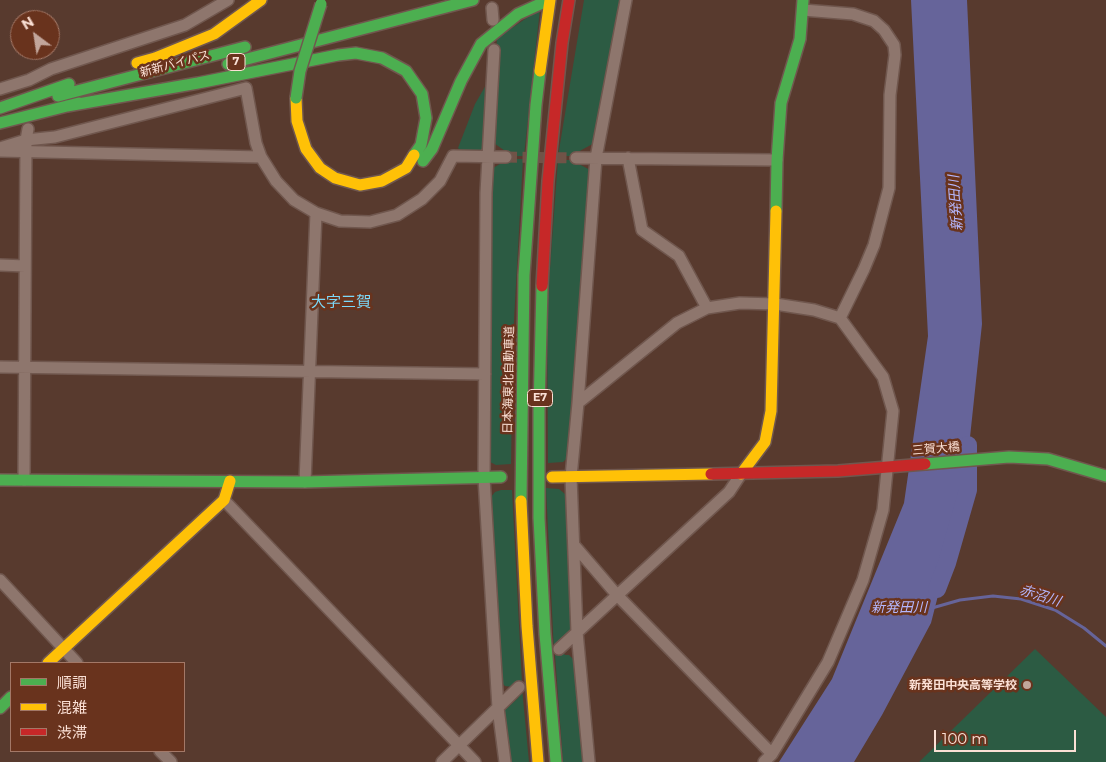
<!DOCTYPE html>
<html>
<head>
<meta charset="utf-8">
<style>
  body { margin:0 }
  #map { position:relative; width:1106px; height:762px; overflow:hidden; background:#583a2e; font-family:Montserrat,"Noto Sans JP",sans-serif }
  canvas { display:block }
  .legend { position:absolute; left:10px; top:662px; width:175px; height:90px; box-sizing:border-box; background:#69331d; border:1px solid #a37867; margin:0; padding:6px 9px; list-style:none; font-size:15px; color:#fbe0d5 }
  .legend li { display:flex; align-items:center; gap:10px; height:25px }
  .legend b { width:25px; border:1px solid #a37867 }
  .north { position:absolute; left:10px; top:10px; width:50px; height:50px; box-sizing:border-box; background:#69331d; border:1px solid #a37867; border-radius:50%; rotate:329deg; font-size:14px; font-weight:700; line-height:20px; text-align:center; color:#fbe0d5 }
  .north::after { content:''; display:block; margin:auto; width:18px; height:22px; background:#c2a69b; clip-path:polygon(50% 0,100% 100%,50% 72%,0 100%) }
  .scale { position:absolute; left:934px; top:730px; width:142px; height:22px; box-sizing:border-box; border:2px solid #fbe0d5; border-top:0; padding-left:6px; font-size:15px; line-height:18px; white-space:nowrap; color:#fbe0d5; -webkit-text-stroke:4px #69331d; paint-order:stroke }
</style>
</head>
<body>
<div id="map">
<canvas width="1106" height="762"></canvas>
<ul class="legend">
<li><b style="height:6px;background:#4caf50"></b>順調</li>
<li><b style="height:6px;background:#ffc107"></b>混雑</li>
<li><b style="height:6px;background:#c62828"></b>渋滞</li>
</ul>
<div class="north">N</div>
<div class="scale">100 m</div>
</div>
<script>
const ctx = document.querySelector('canvas').getContext('2d');
ctx.lineJoin = 'round';
function fill(path, color) { ctx.fillStyle = color; ctx.fill(path, 'evenodd'); }
const shape = rows => new Path2D(rows.map(r => 'M' + r).join(''));
function trace(path, color, width, dash) { ctx.strokeStyle = color; ctx.lineWidth = width; ctx.lineCap = dash ? 'butt' : 'round'; ctx.setLineDash(dash || []); ctx.stroke(path); }
function drawText(font, color, halo, rows, align = 'center') {
  ctx.font = font + ' Montserrat,"Noto Sans JP",sans-serif'; ctx.lineWidth = 5; ctx.setLineDash([]); ctx.textBaseline = 'middle'; ctx.strokeStyle = halo; ctx.fillStyle = color; for (const [text, x, y, turn = 0] of rows) {
    ctx.save(); ctx.translate(x, y); ctx.rotate((+turn || 0) * Math.PI / 180); ctx.textAlign = isNaN(turn) ? turn : align; if (halo) ctx.strokeText(text, 0, 0); ctx.fillText(text, 0, 0); ctx.restore();
  }
}
const green = shape([
  [584,0,622,0,598,141,576,153,576,156,558,156],
  [540,9,524,156,507,156,508,153,491,141,497,38],
  [486,85,483,152,464,153,458,148,475,104],
  [508,159,523,159,513,338,511,464,496,465,490,462,486,456,490,170],
  [558,160,577,160,577,163,592,171,569,456,563,462,548,463,547,309],
  [546,488,559,489,565,494,568,499,573,633,554,652],
  [501,490,512,490,522,683,513,687,505,686,501,682,491,497,495,492],
  [1035,649,1106,717,1106,762,919,762],
  [561,650,565,655,569,655,576,662,584,762,563,762,555,655],
  [522,688,529,762,508,762,504,711,518,698]
]);
const water = shape([
  [911,0,967,0,982,324,964,494,931,623,882,715,854,762,779,762,832,679,904,503,928,336]
]);
const stream = shape([
  [932,608,960,600,993,596,1021,599,1055,610,1084,628,1106,646]
]);
const river = shape([
  [937,589,947,563,968,490,968,445]
]);
const streetTunnel = shape([
  [506,157,576,158]
]);
const street = shape([
  [492,8,493,20],
  [803,10,853,14,874,21,884,30,894,45,895,55,890,95,889,188,874,245,864,269,840,318],
  [494,50,486,193,484,478,498,708,505,762],
  [0,89,29,80,51,69,185,25,228,0],
  [0,148,26,140,55,137,246,88,256,143,261,157,276,181,294,200,316,213,340,221,370,222,397,215,422,199,440,181,453,156,506,157],
  [0,151,261,157],
  [576,158,777,160],
  [628,158,642,230,679,256,707,308],
  [0,265,25,266],
  [0,367,485,374],
  [578,403,677,323,707,308,740,303,775,304,814,310,840,318,883,377,893,411,883,510,863,580,828,662,772,754,764,762],
  [24,480,26,140,28,129],
  [305,482,316,213],
  [224,500,475,762],
  [574,545,617,595,772,754],
  [0,580,77,663],
  [559,649,729,492,741,474],
  [160,751,171,762],
  [442,762,519,687],
  [589,762,577,632,571,477,578,403,596,158,626,0]
]);
const fast = shape([
  [228,64,473,0],
  [58,96,245,47],
  [67,106,198,83,338,55,356,53,382,58,406,71,422,94,426,118,421,145,414,155],
  [0,108,69,84],
  [0,123,79,103],
  [423,161,432,149,461,81,481,44,518,14,549,0],
  [776,211,777,160,781,103,800,39,803,0],
  [542,286,539,410,539,518,545,634,556,762],
  [925,464,1009,457,1048,459,1106,476],
  [0,480,305,482,501,477],
  [521,501,524,275,536,105,540,71],
  [0,708,11,697]
]);
const slow = shape([
  [137,63,155,58,214,34,261,0],
  [540,71,550,0],
  [296,98,297,121,306,149,320,168,335,178,360,185,382,181,406,168,414,155],
  [741,474,765,442,771,411,776,211],
  [552,477,711,474],
  [521,501,527,626,538,762],
  [48,663,224,500,230,481]
]);
const jam = shape([
  [542,286,548,181,562,43,569,0],
  [711,474,838,471,925,464]
]);
const fastBridge = shape([
  [296,98,300,71,321,4]
]);
const markers = [
  [1027,685,5,"#c2a69b"]
];
const shields = [
  [236,62,18],
  [540,398,25]
];
const shieldNames = [
  ["7",236,62],
  ["E7",540,398]
];
const streetNames = [
  ["新新バイパス",175,64,-15],
  ["日本海東北自動車道",509,380,-89],
  ["三賀大橋",936,449,-5]
];
const poiNames = [
  ["新発田中央高等学校",1017,685]
];
const waterNames = [
  ["新発田川",956,203,-94],
  ["赤沼川",1040,596,18],
  ["新発田川",899,608]
];
const quarterNames = [
  ["大字三賀",341,303]
];
fill(green, '#2c5b43');
fill(water, '#66649a');
trace(stream, '#66649a', 3);
trace(river, '#66649a', 18);
trace(streetTunnel, '#705347', 11, [11, 5.5]);
trace(street, '#70574e', 14);
trace(fast, '#70574e', 14);
trace(slow, '#70574e', 14);
trace(jam, '#70574e', 14);
trace(street, '#8e766d', 11);
trace(fast, '#4caf50', 11);
trace(slow, '#ffc107', 11);
trace(jam, '#c62828', 11);
trace(fastBridge, '#70574e', 14, []);
trace(fastBridge, '#4caf50', 11);
for (const [x, y, r, color] of markers) { const dot = new Path2D(); dot.arc(x, y, r, 0, 2 * Math.PI); ctx.fillStyle = color; ctx.fill(dot); trace(dot, '#69331d', 2); }
for (const [x, y, w] of shields) { const box = new Path2D(); box.roundRect(x - w / 2, y - 8.5, w, 17, 4); ctx.fillStyle = '#69331d'; ctx.fill(box); trace(box, '#fbe0d5', 1); }
drawText('bold 11px', '#fbe0d5', null, shieldNames);
drawText('12px', '#fbe0d5', '#69331d', streetNames);
drawText('bold 12px', '#fbe0d5', '#69331d', poiNames, 'right');
drawText('italic 14px', '#b4b7fd', '#69331d', waterNames);
drawText('15px', '#7bd9f9', '#69331d', quarterNames);
</script>
</body>
</html>
